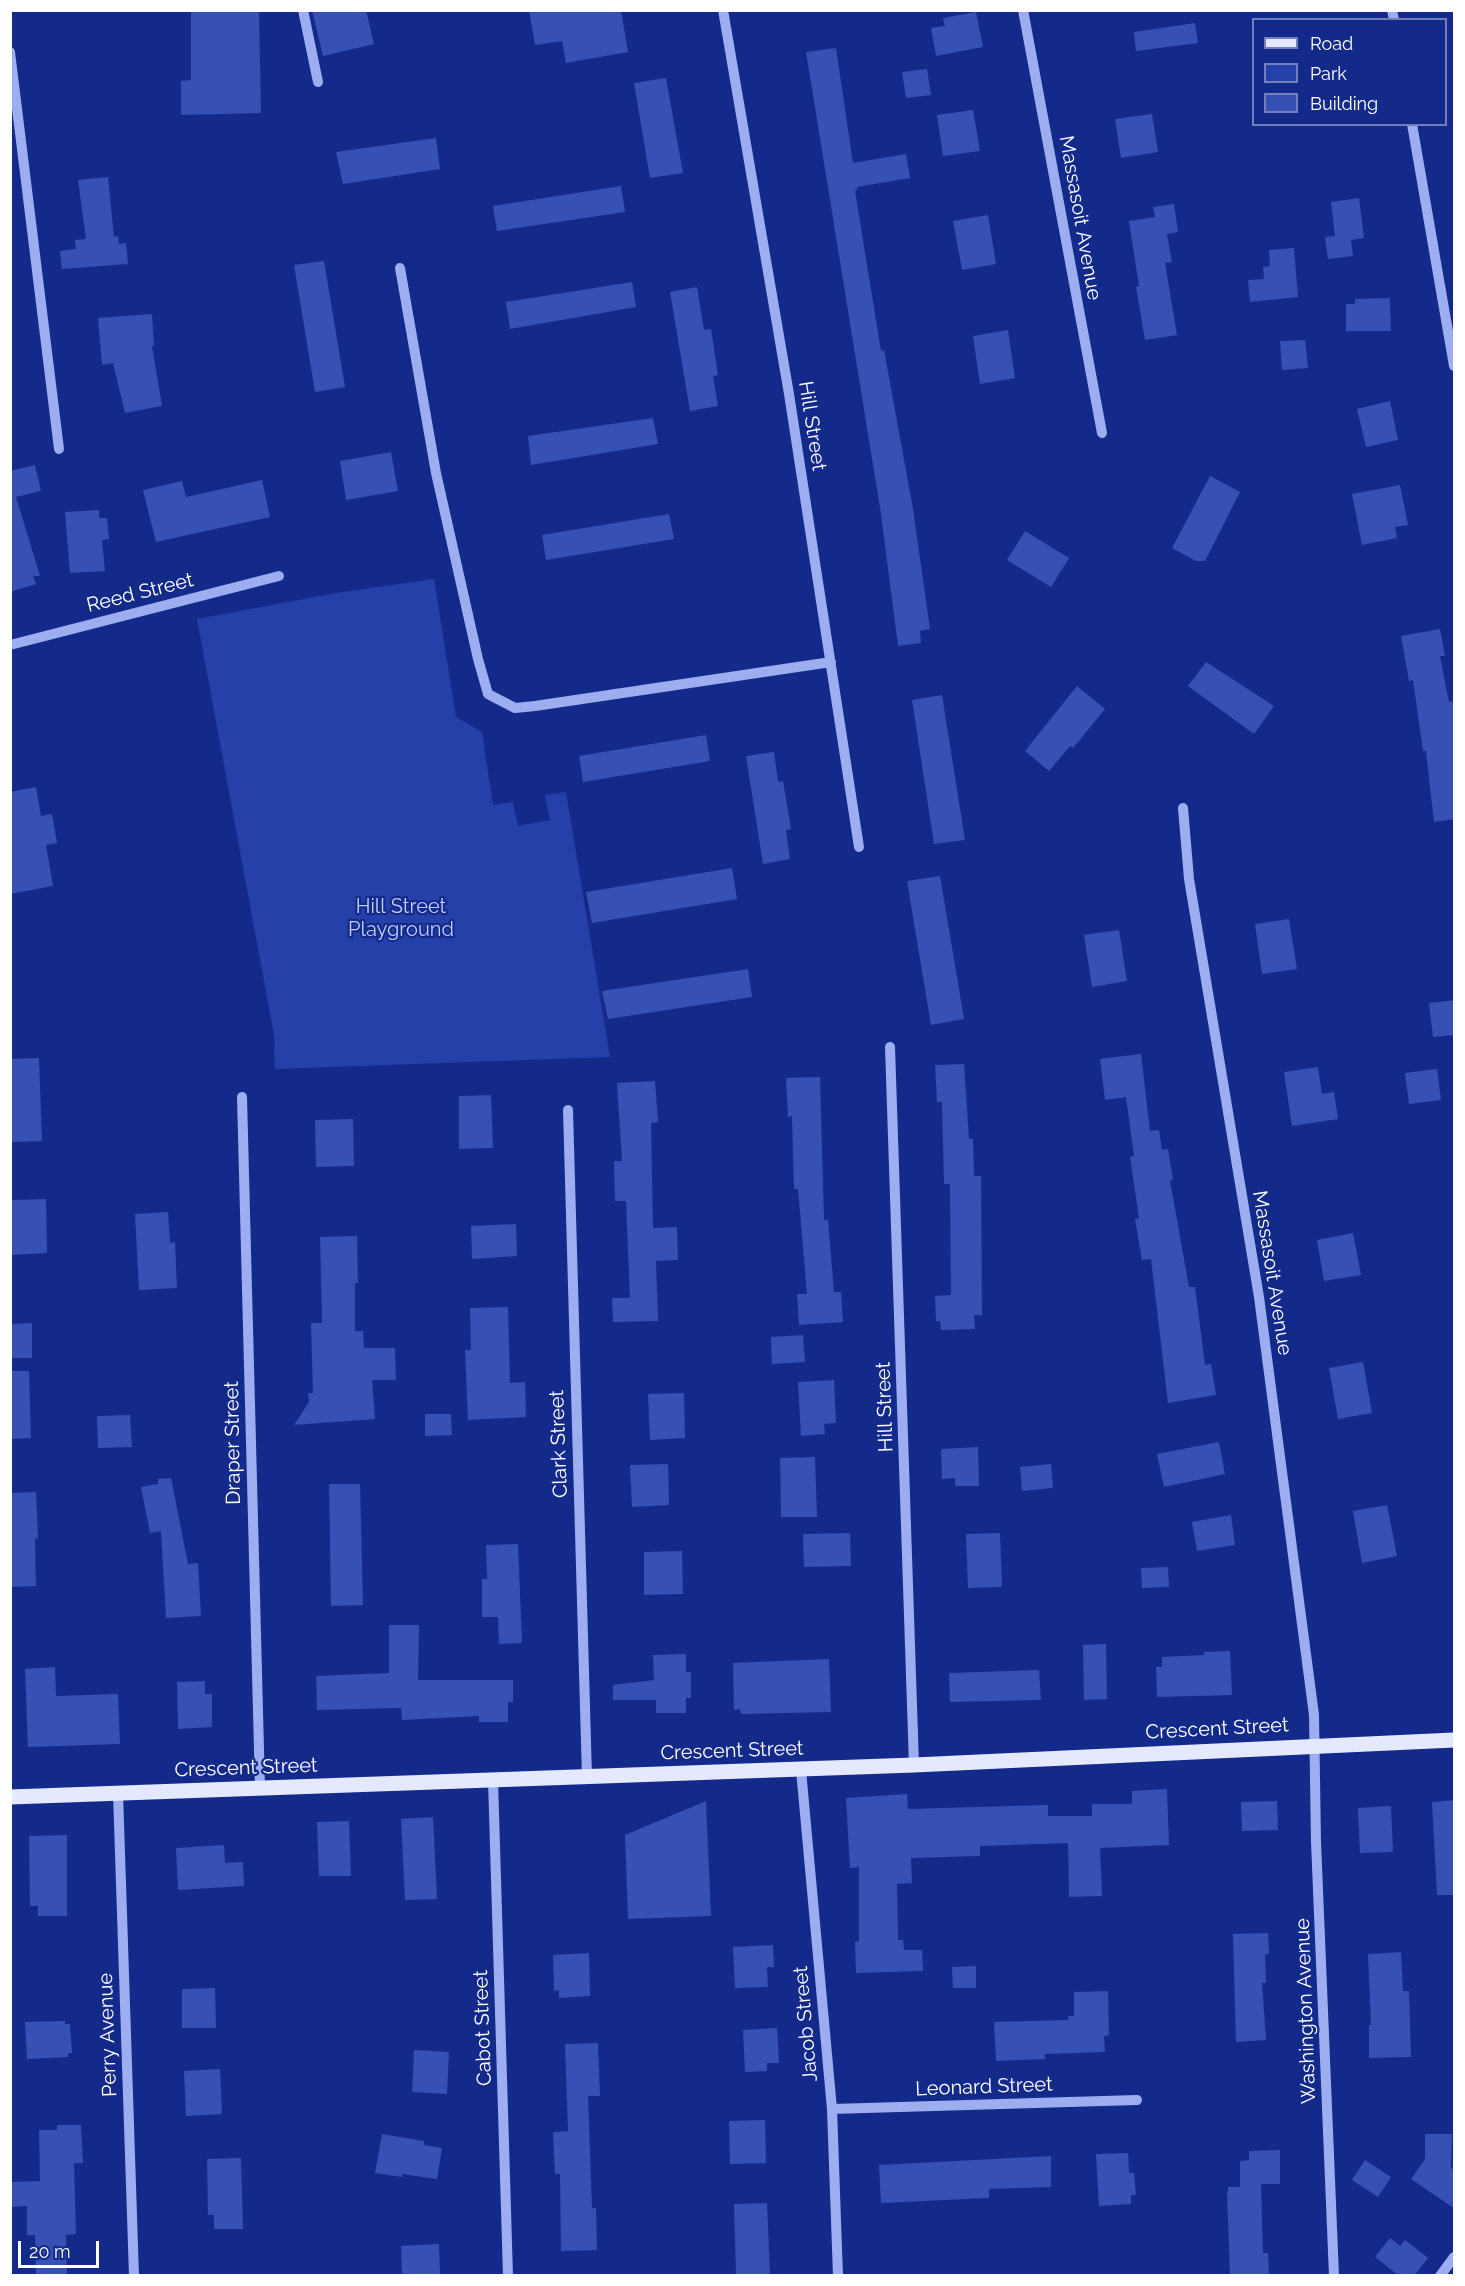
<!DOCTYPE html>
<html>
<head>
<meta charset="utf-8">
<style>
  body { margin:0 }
  #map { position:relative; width:1465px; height:2286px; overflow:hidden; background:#142a8b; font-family:Raleway,sans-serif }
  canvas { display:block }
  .frame { position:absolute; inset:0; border:12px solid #fff; pointer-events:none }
  .legend { position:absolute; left:1252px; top:18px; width:195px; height:108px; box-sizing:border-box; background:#142a8b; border:2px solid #727fb9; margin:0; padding:8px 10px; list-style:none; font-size:18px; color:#fff }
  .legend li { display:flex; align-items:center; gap:12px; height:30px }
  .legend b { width:30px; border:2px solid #727fb9 }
  .scale { position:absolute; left:18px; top:2241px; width:81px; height:27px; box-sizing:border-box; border:3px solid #fff; border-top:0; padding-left:8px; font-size:18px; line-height:21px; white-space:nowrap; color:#fff; -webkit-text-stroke:4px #142a8b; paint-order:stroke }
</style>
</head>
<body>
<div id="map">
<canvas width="1465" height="2286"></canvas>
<div class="frame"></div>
<ul class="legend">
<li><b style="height:8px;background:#e5e9ff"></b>Road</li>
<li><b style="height:16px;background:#2640aa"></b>Park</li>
<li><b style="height:16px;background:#3750b3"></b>Building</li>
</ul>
<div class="scale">20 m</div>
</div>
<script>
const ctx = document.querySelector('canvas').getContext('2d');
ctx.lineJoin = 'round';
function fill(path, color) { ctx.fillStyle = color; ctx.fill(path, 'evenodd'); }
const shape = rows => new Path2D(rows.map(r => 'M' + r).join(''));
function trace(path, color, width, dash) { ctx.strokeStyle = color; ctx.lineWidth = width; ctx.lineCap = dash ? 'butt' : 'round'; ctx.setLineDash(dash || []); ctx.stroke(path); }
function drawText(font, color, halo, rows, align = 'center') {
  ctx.font = font + ' Raleway,sans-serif'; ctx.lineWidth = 4.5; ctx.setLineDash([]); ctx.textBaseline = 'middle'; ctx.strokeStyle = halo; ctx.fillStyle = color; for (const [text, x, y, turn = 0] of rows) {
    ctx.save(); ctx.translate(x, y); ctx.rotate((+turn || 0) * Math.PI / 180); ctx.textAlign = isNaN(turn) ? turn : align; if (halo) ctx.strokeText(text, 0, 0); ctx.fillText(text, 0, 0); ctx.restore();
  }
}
const green = shape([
  [434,579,456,717,482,732,493,805,513,802,518,826,550,820,545,795,566,792,610,1057,275,1069,274,1035,197,619,336,593]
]);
const building = shape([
  [191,10,259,10,261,113,181,115,181,81,191,80],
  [312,10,366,10,374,44,323,56],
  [529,10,621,10,628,52,566,63,562,41,535,45],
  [976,12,983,47,936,56,931,28,945,26,943,18],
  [1195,23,1198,43,1136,51,1134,32],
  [836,48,853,163,906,154,910,178,857,187,857,190,855,191,881,351,884,350,913,509,930,629,920,631,921,643,898,646,881,514,806,52],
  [927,69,931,95,906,98,902,72],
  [666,78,683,173,650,178,634,83],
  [973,110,980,151,943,156,937,115],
  [1152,114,1158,152,1121,158,1115,119],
  [436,138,440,169,343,184,336,152],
  [108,177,114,237,118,236,119,244,126,243,128,264,62,269,60,251,76,249,75,240,86,239,78,180],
  [621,186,625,212,497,231,493,206],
  [1359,198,1364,238,1351,240,1353,256,1328,259,1325,237,1335,236,1331,202],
  [1174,204,1178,232,1167,234,1172,262,1165,263,1177,335,1145,340,1136,287,1139,286,1129,221,1155,217,1153,207],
  [988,215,996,264,962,270,953,221],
  [1294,248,1298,297,1250,302,1248,280,1264,279,1263,267,1270,266,1269,250],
  [324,261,345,387,315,392,294,265],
  [632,282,636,307,510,329,506,302],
  [697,287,704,330,711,329,718,375,713,376,718,406,690,411,670,292],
  [1390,298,1391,331,1346,331,1346,304,1355,304,1355,299],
  [152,314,154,346,152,346,162,406,125,413,113,363,102,365,98,318],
  [1008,330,1015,378,980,384,973,336],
  [1305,340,1308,368,1282,370,1280,341],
  [1390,401,1398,440,1366,447,1357,409],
  [653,418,658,444,531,465,528,436],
  [391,452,398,491,346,500,340,461],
  [35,465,41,491,16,497,40,576,33,576,36,584,10,592,10,471],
  [1210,476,1240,492,1205,561,1196,561,1172,548],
  [262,480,270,517,156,542,143,490,182,481,186,497],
  [1400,485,1408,525,1395,527,1397,538,1362,545,1352,494],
  [99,510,99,518,107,518,109,539,102,540,105,571,70,573,65,512],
  [669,514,674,539,546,560,542,535],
  [1025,531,1069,558,1051,587,1007,560],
  [1440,629,1445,656,1440,656,1449,702,1455,701,1455,819,1434,822,1426,751,1423,751,1413,680,1409,681,1401,636],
  [1206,662,1274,706,1254,734,1188,686],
  [1077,686,1105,709,1073,748,1070,746,1049,771,1025,751],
  [942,695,965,840,934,844,912,700],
  [706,735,710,761,583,782,579,756],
  [774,752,778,782,783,781,791,829,786,830,790,859,763,864,746,756],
  [36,787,41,816,52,814,57,843,46,845,53,886,10,894,10,792],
  [732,868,737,899,592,923,586,892],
  [940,876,964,1019,931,1025,907,881],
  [1289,919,1297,969,1262,974,1255,924],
  [1119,930,1127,981,1092,987,1084,935],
  [748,969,752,997,608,1019,602,991],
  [1455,1000,1455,1035,1433,1037,1429,1003],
  [1141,1054,1150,1131,1159,1130,1162,1150,1168,1149,1173,1180,1170,1181,1189,1287,1195,1287,1205,1365,1211,1364,1216,1395,1168,1403,1151,1259,1142,1260,1135,1219,1139,1218,1130,1157,1134,1156,1126,1097,1105,1100,1100,1059],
  [39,1058,42,1141,11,1142,10,1059],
  [964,1064,969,1139,973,1139,974,1176,981,1176,982,1315,974,1315,975,1329,941,1330,940,1321,936,1321,935,1296,951,1295,950,1184,944,1184,942,1102,937,1102,935,1065],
  [1318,1067,1322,1094,1334,1092,1338,1119,1292,1126,1284,1072],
  [1437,1069,1441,1100,1409,1104,1405,1073],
  [820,1077,824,1220,828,1220,834,1292,841,1292,843,1322,799,1325,797,1294,807,1294,798,1189,794,1189,792,1116,788,1117,786,1078],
  [655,1081,658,1122,651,1123,653,1228,677,1227,678,1260,656,1261,658,1321,613,1322,612,1298,630,1298,626,1201,615,1201,614,1161,622,1161,617,1083],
  [491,1095,493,1148,459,1149,459,1096],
  [353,1119,354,1166,316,1167,315,1120],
  [46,1199,47,1253,10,1255,10,1200],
  [168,1212,170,1243,175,1242,177,1288,139,1290,135,1214],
  [516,1224,517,1256,472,1259,471,1226],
  [1353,1233,1361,1275,1324,1281,1317,1240],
  [357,1236,358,1283,355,1283,355,1331,363,1331,364,1348,395,1348,396,1380,372,1380,375,1419,294,1425,309,1402,308,1393,313,1393,311,1323,322,1323,320,1237],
  [508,1307,510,1383,525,1382,526,1417,468,1420,465,1350,471,1350,470,1308],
  [32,1323,32,1358,10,1358,10,1324],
  [803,1335,805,1362,772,1364,771,1337],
  [1363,1362,1372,1413,1338,1419,1329,1368],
  [10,1371,29,1371,31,1438,10,1439],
  [834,1380,836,1423,824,1424,825,1434,801,1436,798,1382],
  [684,1393,685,1438,650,1440,648,1394],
  [425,1414,451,1414,452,1435,425,1436],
  [130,1415,132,1447,98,1448,97,1416],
  [1219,1442,1225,1474,1164,1487,1157,1454],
  [978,1447,979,1486,955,1486,955,1478,942,1479,941,1449],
  [815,1457,817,1517,781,1517,780,1458],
  [668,1464,669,1505,632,1507,630,1465],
  [1051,1464,1053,1488,1022,1491,1020,1467],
  [171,1478,188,1564,198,1563,201,1616,166,1618,161,1531,150,1533,141,1487,158,1484,158,1479],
  [329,1484,360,1484,363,1605,331,1606],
  [36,1492,38,1538,35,1539,36,1586,10,1587,10,1493],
  [1387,1505,1397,1556,1362,1563,1353,1511],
  [1231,1515,1235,1545,1197,1551,1192,1522],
  [850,1533,851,1566,804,1567,803,1534],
  [1000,1533,1002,1587,968,1588,966,1534],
  [518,1544,522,1643,499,1644,498,1617,482,1617,482,1579,487,1579,486,1545],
  [682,1551,683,1594,644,1595,644,1552],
  [1168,1567,1169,1587,1142,1588,1141,1568],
  [389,1625,419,1625,418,1680,513,1680,513,1702,508,1702,508,1722,479,1722,479,1716,402,1720,401,1708,317,1710,316,1676,389,1673],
  [1106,1644,1107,1699,1084,1700,1083,1645],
  [1230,1651,1232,1695,1157,1697,1156,1667,1162,1667,1162,1657,1204,1655,1204,1652],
  [686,1654,686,1672,691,1672,691,1698,686,1698,686,1713,656,1713,656,1700,613,1700,613,1685,654,1680,653,1655],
  [829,1659,831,1712,741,1714,740,1709,734,1710,733,1663],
  [55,1667,56,1696,118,1694,120,1744,28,1747,25,1669],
  [1039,1670,1041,1700,950,1702,949,1673],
  [205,1681,205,1694,212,1694,212,1727,178,1729,177,1682],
  [1167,1789,1169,1845,1100,1848,1102,1896,1069,1897,1068,1843,980,1846,980,1856,911,1858,912,1883,897,1884,898,1940,903,1940,904,1950,922,1950,923,1971,856,1973,855,1942,859,1941,859,1867,850,1868,846,1798,907,1794,908,1809,1048,1805,1048,1816,1092,1816,1092,1804,1132,1804,1132,1791],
  [1455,1800,1455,1895,1437,1895,1432,1802],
  [706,1801,711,1916,628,1919,625,1835],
  [1277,1801,1278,1830,1242,1831,1241,1802],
  [1391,1806,1393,1852,1360,1853,1358,1808],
  [433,1817,437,1899,405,1900,401,1819],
  [349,1821,351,1876,319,1876,317,1822],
  [67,1835,67,1916,38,1916,38,1906,30,1906,29,1836],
  [224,1845,225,1863,243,1862,244,1886,178,1890,176,1848],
  [1268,1933,1269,1954,1265,1954,1266,1983,1262,1983,1266,2040,1236,2042,1233,1934],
  [773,1945,774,1967,767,1967,768,1987,735,1988,733,1947],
  [1401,1952,1403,1991,1409,1991,1411,2057,1369,2058,1369,2025,1371,2025,1368,1954],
  [589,1953,590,1996,559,1998,559,1990,554,1991,553,1955],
  [976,1966,976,1988,953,1988,952,1967],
  [215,1988,216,2028,182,2028,182,1989],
  [1108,1991,1109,2035,1104,2036,1105,2052,1045,2054,1045,2059,996,2061,994,2022,1069,2020,1068,2016,1074,2016,1074,1992],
  [65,2021,65,2024,70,2024,72,2053,68,2053,68,2057,27,2059,25,2022],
  [777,2028,779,2063,767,2063,767,2071,745,2072,743,2030],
  [598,2043,600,2096,588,2096,592,2208,596,2208,597,2250,561,2251,560,2174,555,2174,553,2132,568,2131,565,2044],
  [414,2050,449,2052,447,2094,412,2092],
  [220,2069,222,2114,186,2116,184,2071],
  [765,2120,766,2163,730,2164,729,2121],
  [57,2125,81,2125,83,2163,74,2163,76,2234,66,2235,67,2276,36,2276,35,2235,27,2235,27,2206,10,2207,10,2182,40,2181,39,2130,57,2130],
  [382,2134,424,2141,424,2145,442,2148,437,2179,402,2174,402,2177,375,2173],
  [1425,2134,1452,2134,1451,2168,1455,2171,1455,2209,1411,2179,1425,2159],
  [1280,2150,1280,2184,1261,2184,1263,2253,1268,2253,1269,2276,1230,2276,1227,2192,1228,2192,1228,2187,1240,2187,1240,2161,1249,2160,1249,2151],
  [1128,2153,1129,2173,1134,2173,1136,2195,1131,2195,1131,2204,1099,2206,1096,2154],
  [1051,2156,1051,2187,989,2189,989,2198,881,2203,879,2165],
  [241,2158,243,2229,214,2229,214,2215,208,2215,207,2159],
  [1365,2160,1391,2177,1378,2197,1352,2180],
  [767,2203,770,2276,736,2276,734,2204],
  [1390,2238,1400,2246,1405,2240,1428,2258,1414,2276,1399,2276,1375,2257],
  [439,2244,440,2276,402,2276,401,2246]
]);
const minor = shape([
  [303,10,318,82],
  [723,10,789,394,859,847],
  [1023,10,1102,433],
  [1392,10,1394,20],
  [10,52,59,449],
  [1412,124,1454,366],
  [400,268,436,473,478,659,488,694,515,708,535,706,831,662],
  [10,645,279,576],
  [1183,808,1189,879,1259,1297,1314,1715,1316,1842,1334,2276],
  [890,1047,914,1765],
  [242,1097,260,1788],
  [568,1110,587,1777],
  [801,1770,832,2109,838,2276],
  [493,1780,508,2276],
  [118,1793,134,2276],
  [832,2109,1137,2100],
  [1440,2276,1454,2257]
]);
const major = shape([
  [10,1797,914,1765,1454,1740]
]);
const streetNames = [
  ["Massasoit Avenue",1080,218,80],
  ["Hill Street",812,426,81],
  ["Reed Street",140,593,-14],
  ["Massasoit Avenue",1272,1273,81],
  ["Hill Street",885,1407,-92],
  ["Draper Street",233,1443,-91],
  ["Clark Street",559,1444,-92],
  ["Crescent Street",1217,1729,-3],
  ["Crescent Street",732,1751,-2],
  ["Crescent Street",246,1768,-2],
  ["Washington Avenue",1306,2011,-92],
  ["Jacob Street",806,2024,-95],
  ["Cabot Street",483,2028,-92],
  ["Perry Avenue",108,2035,-92],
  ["Leonard Street",984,2087,-2]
];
const parkNames = [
  ["Hill Street",401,907],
  ["Playground",401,930]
];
fill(green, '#2640aa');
fill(building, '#3750b3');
trace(minor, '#9cadf0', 10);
trace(major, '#e5e9ff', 15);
drawText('20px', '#fff', '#142a8b', streetNames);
drawText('20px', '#c2cefc', '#142a8b', parkNames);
</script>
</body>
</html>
